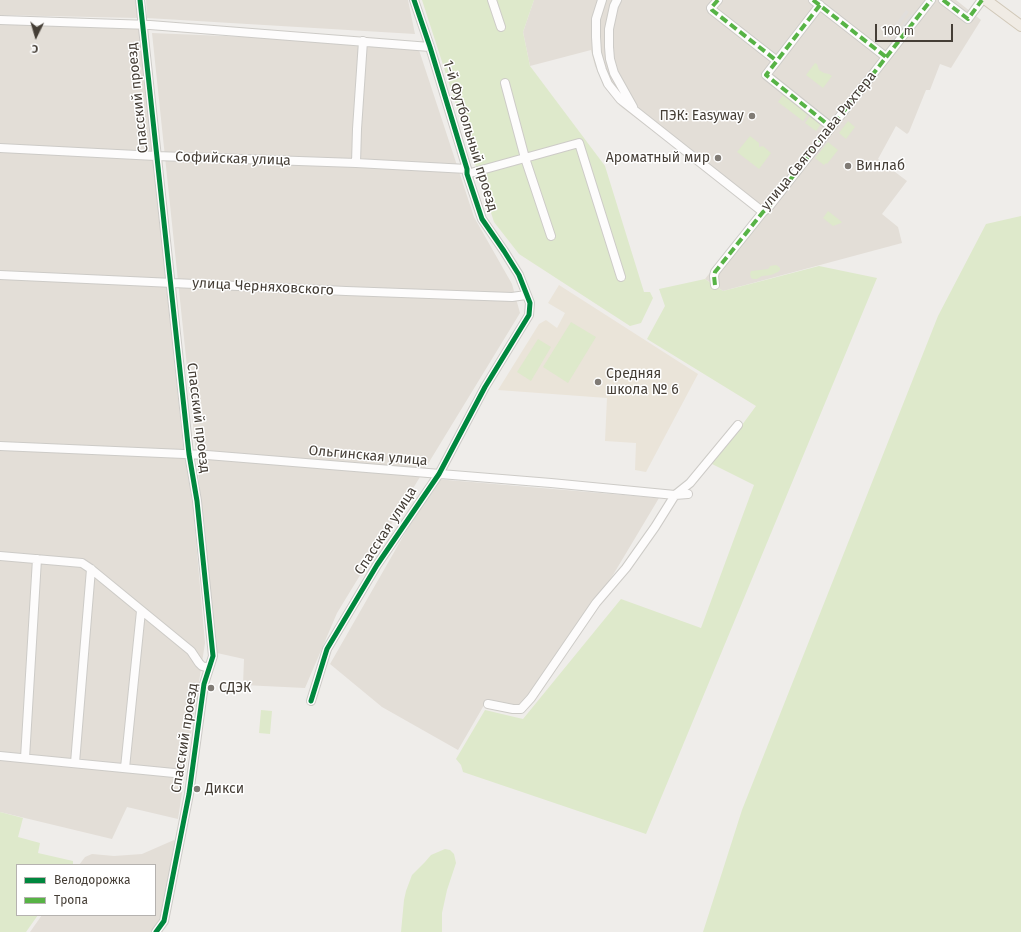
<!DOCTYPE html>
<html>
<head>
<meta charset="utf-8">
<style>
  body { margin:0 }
  #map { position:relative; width:1021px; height:932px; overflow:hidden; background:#efedea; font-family:"Fira Sans",sans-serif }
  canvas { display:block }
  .legend { position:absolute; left:16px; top:864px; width:140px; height:52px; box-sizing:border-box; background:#fff; border:1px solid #b5b2af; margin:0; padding:5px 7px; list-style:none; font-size:12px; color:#453e36 }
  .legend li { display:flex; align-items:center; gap:8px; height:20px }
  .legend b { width:20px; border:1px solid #b5b2af }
  .north { position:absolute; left:16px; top:16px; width:40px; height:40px; -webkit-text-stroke:3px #fff; paint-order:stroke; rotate:185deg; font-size:11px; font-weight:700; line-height:16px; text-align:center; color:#453e36 }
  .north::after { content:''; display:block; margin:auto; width:14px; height:18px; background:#453e36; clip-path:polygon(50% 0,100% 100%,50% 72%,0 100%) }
  .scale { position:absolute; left:875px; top:24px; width:78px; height:18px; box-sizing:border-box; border:2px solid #453e36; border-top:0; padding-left:5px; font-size:12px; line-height:14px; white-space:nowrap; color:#453e36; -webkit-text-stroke:3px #fff; paint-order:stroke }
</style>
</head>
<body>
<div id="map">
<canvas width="1021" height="932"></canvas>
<ul class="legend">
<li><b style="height:5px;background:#00873e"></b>Велодорожка</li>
<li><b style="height:5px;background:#57b346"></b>Тропа</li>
</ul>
<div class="north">С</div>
<div class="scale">100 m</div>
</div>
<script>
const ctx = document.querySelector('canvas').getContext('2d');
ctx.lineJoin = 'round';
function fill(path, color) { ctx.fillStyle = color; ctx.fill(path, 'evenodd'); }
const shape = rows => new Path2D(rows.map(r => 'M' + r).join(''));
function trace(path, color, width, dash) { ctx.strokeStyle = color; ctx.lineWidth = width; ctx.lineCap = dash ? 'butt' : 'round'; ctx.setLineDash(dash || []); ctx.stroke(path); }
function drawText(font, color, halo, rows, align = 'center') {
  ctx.font = font + ' "Fira Sans",sans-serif'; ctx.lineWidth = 3; ctx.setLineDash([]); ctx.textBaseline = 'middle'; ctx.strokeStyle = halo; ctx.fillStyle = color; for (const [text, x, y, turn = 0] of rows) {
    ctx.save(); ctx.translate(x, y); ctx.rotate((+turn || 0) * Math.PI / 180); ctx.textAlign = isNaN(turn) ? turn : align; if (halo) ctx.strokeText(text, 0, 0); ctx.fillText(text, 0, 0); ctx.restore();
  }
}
const residential = shape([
  [0,0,137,0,139,18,0,15],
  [146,0,408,0,415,34,147,18],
  [534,0,956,0,981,20,951,68,940,64,930,90,926,90,909,132,907,134,896,126,878,159,907,181,882,214,898,227,902,243,723,291,705,279,758,211,620,106,606,89,595,66,591,50,530,66,523,32],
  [0,23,139,28,183,445,193,507,205,643,178,819,127,807,112,839,0,812],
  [152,33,417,44,474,217,512,284,520,313,337,613,305,688,243,685,244,659,217,653],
  [436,479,659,498,613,575,522,706,487,700,458,750,382,707,330,664],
  [174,840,176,842,174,851,160,917,153,932,30,932,42,915,155,915,155,865,79,865,85,857,92,854,114,856,142,854]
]);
const education = shape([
  [559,285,698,374,646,472,635,470,636,443,605,441,607,398,498,390,539,324,546,320,557,328,565,313,548,303]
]);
const green = shape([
  [422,0,534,0,523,32,530,66,605,166,644,292,650,292,653,298,641,323,630,326,519,254,494,222],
  [815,63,817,64,819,70,824,73,829,74,832,76,823,88,806,75],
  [783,95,808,114,803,121,778,102],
  [810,116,821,124,816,131,805,123],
  [848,121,855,127,846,139,839,133],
  [750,136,759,143,759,147,763,146,771,153,759,169,737,152],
  [828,142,838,150,827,164,826,163,824,165,815,158],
  [828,211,842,222,841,223,833,226,823,218],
  [1021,216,1021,932,703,932,742,810,938,316,986,224],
  [776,265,778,266,780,268,780,270,778,272,771,275,762,276,757,279,753,279,751,278,750,274,751,271,768,269,769,268,770,266],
  [819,266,877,278,646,834,463,772,461,765,456,759,485,710,523,719,621,599,701,628,754,485,710,463,742,425,756,406,647,339,665,306,659,289,705,279,723,291],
  [571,322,596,337,568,383,543,367],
  [538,339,551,347,531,381,517,372],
  [261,710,272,711,270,734,259,733],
  [0,812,23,818,18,837,40,843,38,853,73,861,73,865,17,865,17,915,38,915,26,932,0,932],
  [445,849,450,850,454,854,456,863,447,890,442,913,442,932,401,932,404,900,406,891,412,875,425,862,431,855]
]);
const parking = shape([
  [906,10,909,12,889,39,886,37],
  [911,14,914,16,893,43,890,41]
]);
const minor = shape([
  [140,0,189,454,197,501,213,656,204,684,189,794,164,921,156,932],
  [492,0,501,27],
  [602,0,596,19,596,37,597,53,602,70,608,84,620,99,763,212],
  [617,0,614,6,609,29,609,47,610,59,614,73,633,107],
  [718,0,711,8,712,10,777,61],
  [813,0,886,57],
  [943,0,968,19,982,0],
  [820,5,766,75,831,127],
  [0,20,150,25,430,47],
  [505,83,525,158,551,236],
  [0,148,156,156,356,163,467,169],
  [356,163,357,129,363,41],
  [467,174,579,143,621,277],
  [0,275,346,291,512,297,526,295],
  [715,285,714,276,715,272,763,212,768,208,931,0],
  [0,446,207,455,551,483,675,495,688,494],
  [0,556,82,563,91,569,191,651,199,663,202,666,209,668],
  [311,701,327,649,377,565,439,474,485,387,529,315,530,303,519,275,504,251,482,219,467,174,467,169,430,47,414,0],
  [488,704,513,709,521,709,531,698,596,603,626,568,655,527,675,495,690,483,738,425],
  [0,756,174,773],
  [25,758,37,559],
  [75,763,91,569],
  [125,768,141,611]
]);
const major = shape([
  [986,0,1021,26]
]);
const quiet = shape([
  [718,0,711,8,712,10,777,61],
  [813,0,886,57],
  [943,0,968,19,982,0],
  [820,5,766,75,831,127],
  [715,285,714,276,715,272,763,212,768,208,931,0]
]);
const cycleway = shape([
  [140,0,189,454,197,501,213,656,204,684,189,794,164,921,156,932],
  [311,701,327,649,377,565,439,474,485,387,529,315,530,303,519,275,504,251,482,219,467,174,467,169,430,47,414,0]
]);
const markers = [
  [752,116,4,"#807b75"],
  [718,158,4,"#807b75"],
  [848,166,4,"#807b75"],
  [598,382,4,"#807b75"],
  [211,688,4,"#807b75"],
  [197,789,4,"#807b75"]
];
const streetNames = [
  ["Спасский проезд",138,98,-96],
  ["1-й Футбольный проезд",470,136,73],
  ["улица Святослава Рихтера",819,141,-51],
  ["Софийская улица",233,159,2],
  ["улица Черняховского",263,287,3],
  ["Спасский проезд",198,418,83],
  ["Ольгинская улица",368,456,5],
  ["Спасская улица",386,531,-57],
  ["Спасский проезд",185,738,-81]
];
const poiNames = [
  ["ПЭК: Easyway",744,116,"right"],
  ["Ароматный мир",710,158,"right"],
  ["Винлаб",856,166],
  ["Средняя",606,374],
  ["школа № 6",606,390],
  ["СДЭК",219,688],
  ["Дикси",205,789]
];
fill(residential, '#e3ded7');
fill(education, '#eae4d9');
fill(green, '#dee9cb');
fill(parking, '#e1dedb');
trace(minor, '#cdcbc7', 10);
trace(major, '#d1c8b8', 12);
trace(minor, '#fdfcfc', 8);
trace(major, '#f0ebe4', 10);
trace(quiet, '#57b346', 4, [8, 4]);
trace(cycleway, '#00873e', 5);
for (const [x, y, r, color] of markers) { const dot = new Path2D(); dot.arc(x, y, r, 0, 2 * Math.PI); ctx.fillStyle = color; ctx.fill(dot); trace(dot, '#fff', 1.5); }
drawText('14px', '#453e36', '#fff', streetNames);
drawText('14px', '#453e36', '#fff', poiNames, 'left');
</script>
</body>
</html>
